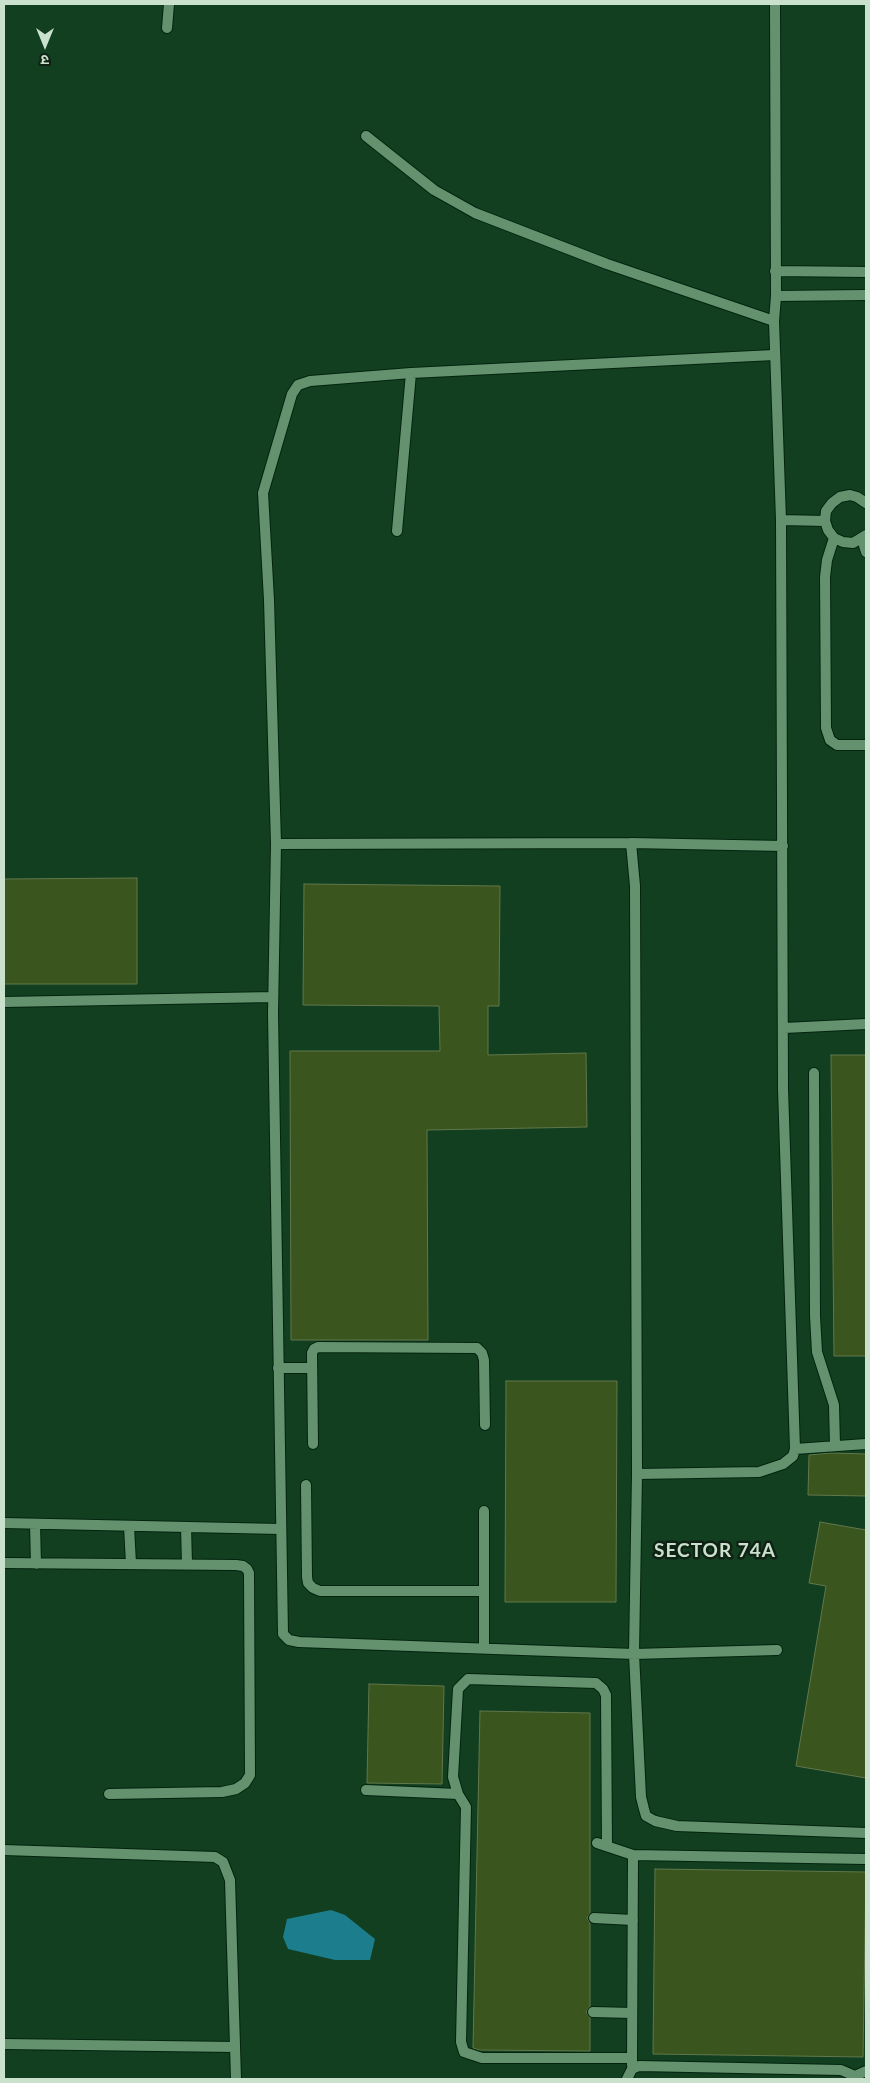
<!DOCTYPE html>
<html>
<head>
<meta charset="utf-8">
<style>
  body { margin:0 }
  #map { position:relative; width:870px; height:2083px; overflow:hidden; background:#133f21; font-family:Lato,"Noto Sans Devanagari",sans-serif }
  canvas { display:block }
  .frame { position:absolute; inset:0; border:5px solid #c9e1cd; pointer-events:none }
  .north { position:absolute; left:20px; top:20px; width:50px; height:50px; -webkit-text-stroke:4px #0f2214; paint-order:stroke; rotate:180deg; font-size:14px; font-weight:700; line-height:20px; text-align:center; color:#c9e1cd }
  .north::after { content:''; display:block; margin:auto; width:18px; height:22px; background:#c9e1cd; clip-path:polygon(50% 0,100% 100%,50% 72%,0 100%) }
</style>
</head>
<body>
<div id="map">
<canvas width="870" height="2083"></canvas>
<div class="frame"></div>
<div class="north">उ</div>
</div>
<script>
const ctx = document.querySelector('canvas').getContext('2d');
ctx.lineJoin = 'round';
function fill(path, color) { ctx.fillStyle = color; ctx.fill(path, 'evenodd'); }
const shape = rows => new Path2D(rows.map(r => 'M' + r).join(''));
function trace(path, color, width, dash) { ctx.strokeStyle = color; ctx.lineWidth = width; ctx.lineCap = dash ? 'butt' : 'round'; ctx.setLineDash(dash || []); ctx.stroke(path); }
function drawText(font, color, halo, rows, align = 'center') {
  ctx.font = font + ' Lato,sans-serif'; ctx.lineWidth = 5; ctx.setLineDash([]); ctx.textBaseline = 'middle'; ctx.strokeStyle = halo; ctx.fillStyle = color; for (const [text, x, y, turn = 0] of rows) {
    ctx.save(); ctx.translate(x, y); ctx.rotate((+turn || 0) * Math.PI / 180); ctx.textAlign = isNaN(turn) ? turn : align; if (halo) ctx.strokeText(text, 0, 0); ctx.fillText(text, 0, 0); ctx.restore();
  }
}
const water = shape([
  [331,1910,345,1915,375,1939,370,1960,335,1960,288,1949,283,1937,287,1919]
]);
const building = shape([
  [137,878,137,984,4,984,4,879,137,878],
  [304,884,500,886,499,1006,488,1006,488,1055,586,1053,587,1127,427,1130,428,1340,291,1340,290,1051,440,1051,439,1006,303,1005,304,884],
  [831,1055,866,1055,866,1356,834,1356,831,1055],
  [506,1381,617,1381,616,1602,505,1602,506,1381],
  [831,1453,866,1454,866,1496,808,1495,809,1455,831,1453],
  [820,1522,866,1530,866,1778,796,1766,826,1586,809,1583,820,1522],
  [369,1684,444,1686,442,1784,367,1783,369,1684],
  [480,1711,590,1713,590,1913,587,1918,590,1923,590,2006,586,2012,590,2018,590,2051,479,2050,473,2048,480,1711],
  [655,1869,866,1872,863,2057,653,2054,655,1869]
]);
const service = shape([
  [167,28,169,4],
  [366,136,434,190,475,213,607,264,774,321],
  [775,271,866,272],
  [776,296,866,295],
  [774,355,411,373,310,381,298,385,292,394,263,493,269,600,276,844,273,1013,283,1634,289,1640,299,1642,634,1654,777,1650],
  [866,503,857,497,850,495,840,497,832,503,826,511,825,521,828,530,834,538,843,542,853,543,866,535],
  [781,520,825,521],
  [397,531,411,373],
  [834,538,827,560,825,577,826,728,830,740,837,745,866,745],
  [862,539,866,552],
  [631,843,635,886,637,1474,634,1654,641,1797,644,1809,646,1816,655,1821,677,1826,866,1833],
  [276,844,631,843,783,846],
  [4,1002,273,997],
  [784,1028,866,1024],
  [814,1073,815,1316,817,1352,834,1405,835,1445],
  [278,1368,312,1368],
  [313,1444,312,1353,314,1349,318,1347,477,1348,482,1353,484,1360,485,1425],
  [795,1449,866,1444],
  [637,1474,759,1472,783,1464,793,1456,795,1449,783,1089,781,520,774,321,776,296,775,4],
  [306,1485,307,1577,308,1583,313,1588,320,1591,484,1591],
  [4,1523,280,1529],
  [35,1524,36,1564],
  [129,1526,131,1564],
  [186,1527,187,1564],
  [4,1563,236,1565,243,1566,247,1569,249,1573,250,1775,245,1783,236,1789,222,1792,109,1794],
  [484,1648,484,1511],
  [366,1790,458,1794],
  [597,1843,633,1855,866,1859],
  [607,1846,606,1695,603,1689,596,1683,468,1679,458,1689,453,1777,458,1794,466,1807,461,2042,464,2052,482,2058,632,2058],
  [4,1850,215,1857,223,1862,230,1880,236,2079],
  [594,1918,633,1920],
  [593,2012,632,2013],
  [4,2044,235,2047],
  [632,2065,633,1855],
  [855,2076,866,2071],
  [627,2079,632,2069,639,2066,841,2070,855,2076,856,2079]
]);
const districtNames = [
  ["SECTOR 74A",715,1551]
];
fill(water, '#1c7d8d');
fill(building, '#3a551e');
trace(building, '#61784b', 1);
trace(service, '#02240e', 12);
trace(service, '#64926f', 10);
ctx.letterSpacing = '1px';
drawText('bold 19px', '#c9e1cd', '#0f2214', districtNames);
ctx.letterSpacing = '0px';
</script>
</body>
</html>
